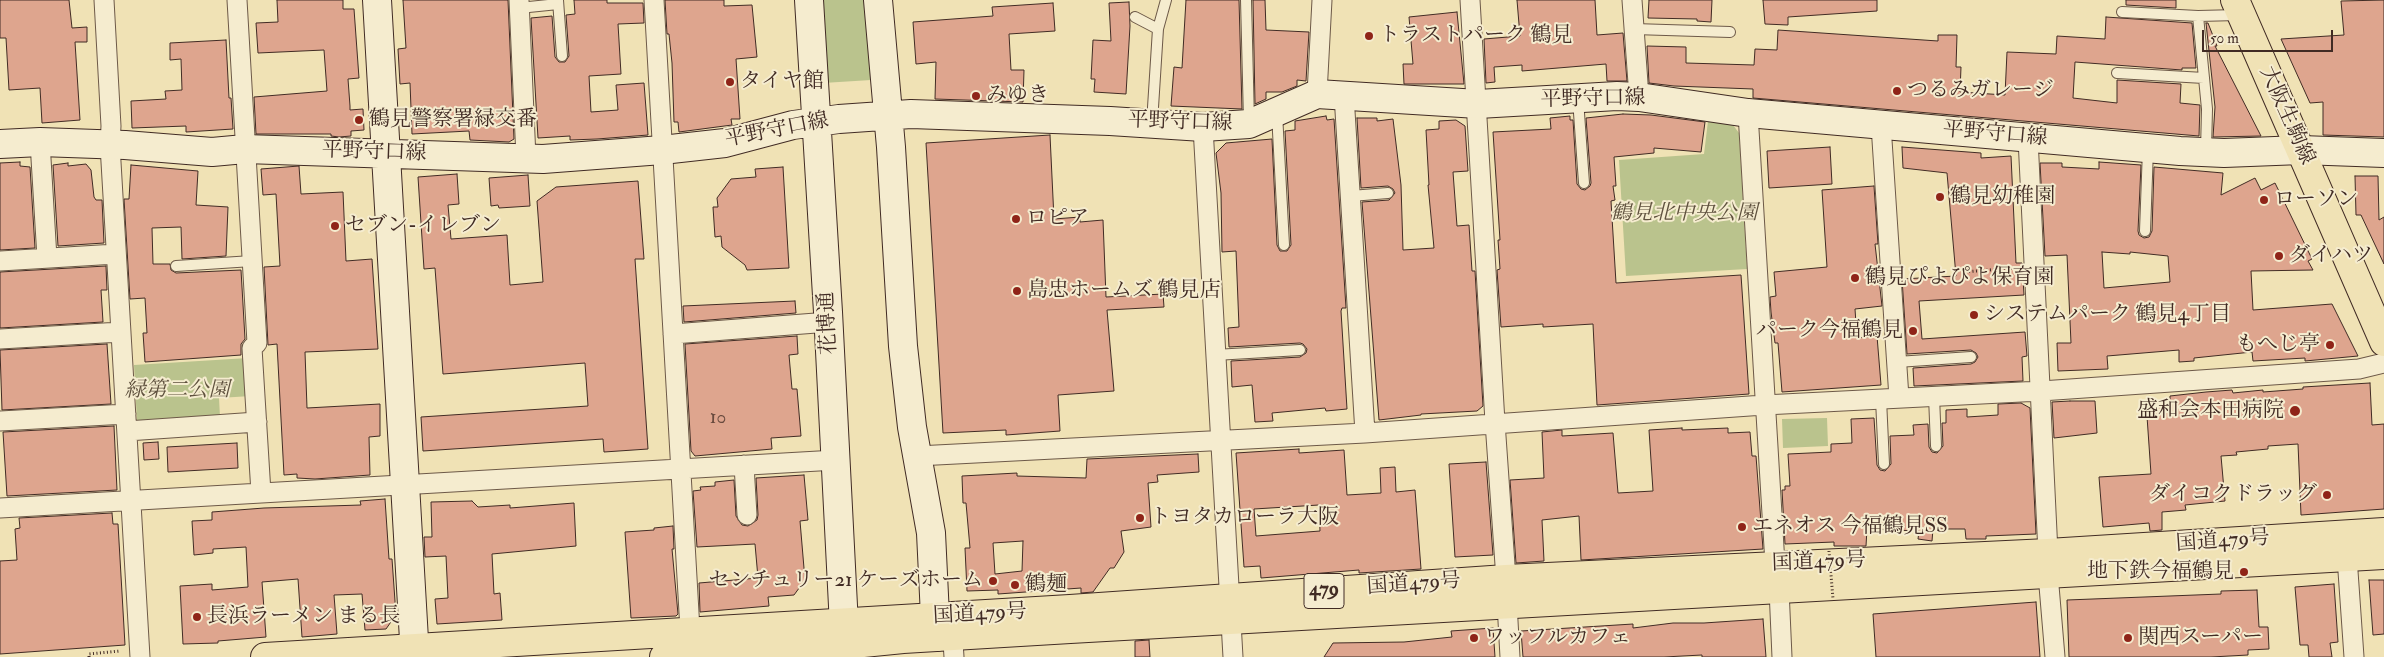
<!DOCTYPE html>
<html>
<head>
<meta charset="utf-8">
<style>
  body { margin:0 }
  #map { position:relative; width:2384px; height:657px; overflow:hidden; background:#f0e2b5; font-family:"IM FELL Double Pica",serif }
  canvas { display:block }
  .scale { position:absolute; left:2202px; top:30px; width:131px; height:22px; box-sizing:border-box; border:2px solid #412b24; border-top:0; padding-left:6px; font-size:15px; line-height:18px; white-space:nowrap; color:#412b24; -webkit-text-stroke:4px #f5eccf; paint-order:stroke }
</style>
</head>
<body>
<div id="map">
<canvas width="2384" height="657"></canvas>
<div class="scale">50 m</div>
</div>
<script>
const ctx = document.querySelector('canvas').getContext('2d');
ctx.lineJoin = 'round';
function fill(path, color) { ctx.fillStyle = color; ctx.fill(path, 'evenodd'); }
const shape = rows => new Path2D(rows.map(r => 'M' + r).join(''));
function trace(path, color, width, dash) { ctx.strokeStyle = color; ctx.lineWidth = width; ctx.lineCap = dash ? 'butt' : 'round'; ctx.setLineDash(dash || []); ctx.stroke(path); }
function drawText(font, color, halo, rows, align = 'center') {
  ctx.font = font + ' "IM FELL Double Pica","Noto Serif JP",serif'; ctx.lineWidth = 4; ctx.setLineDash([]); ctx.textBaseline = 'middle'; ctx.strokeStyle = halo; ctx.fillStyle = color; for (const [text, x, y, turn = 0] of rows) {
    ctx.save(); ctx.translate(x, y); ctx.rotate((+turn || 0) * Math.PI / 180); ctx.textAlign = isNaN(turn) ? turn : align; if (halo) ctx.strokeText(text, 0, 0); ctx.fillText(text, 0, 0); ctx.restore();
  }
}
const green = shape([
  [818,0,868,0,871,80,823,83],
  [1708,121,1733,125,1739,133,1747,269,1626,276,1619,160,1704,154],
  [248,358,251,396,219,398,220,417,137,422,134,365],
  [1827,418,1828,446,1783,448,1782,419]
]);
const building = shape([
  [0,0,69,0,72,28,87,27,87,42,75,42,80,120,42,123,40,88,9,90,6,38,0,38,0,0],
  [277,0,343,0,343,9,354,9,359,78,348,79,350,106,350,110,363,109,364,130,351,131,351,136,339,137,331,136,331,134,256,134,254,97,327,91,324,50,258,53,256,23,278,22,277,0],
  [403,0,508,0,514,139,509,142,470,140,469,131,412,134,410,83,400,84,398,49,406,48,403,0],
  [574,0,607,0,607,3,643,3,644,23,618,24,621,74,589,76,591,112,618,110,616,85,644,83,648,135,597,139,570,140,570,136,538,138,531,18,552,16,555,57,559,62,565,62,569,56,566,15,575,14,574,0],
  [665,0,724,0,724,6,752,5,757,57,736,59,740,119,731,119,732,125,679,132,678,122,674,122,672,63,669,34,667,34,665,0],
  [1186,0,1239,0,1242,109,1171,106,1174,67,1182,68,1186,0],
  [1253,0,1265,0,1266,30,1309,32,1306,81,1297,80,1297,86,1282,92,1266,92,1266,99,1255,104,1253,0],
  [1517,0,1595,0,1597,35,1623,33,1627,81,1607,81,1606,64,1522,71,1522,65,1494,67,1495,82,1486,83,1484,39,1520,36,1517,0],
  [1649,0,1712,0,1711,22,1697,21,1697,19,1648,18,1649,0],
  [1763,0,1877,0,1877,11,1788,17,1788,25,1765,24,1763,0],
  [2126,0,2176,0,2176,8,2126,5,2126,0],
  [2384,0,2384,137,2323,135,2323,102,2310,103,2281,39,2344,35,2341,1,2384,0],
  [1129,2,1130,26,1126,94,1094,92,1095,79,1091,79,1093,40,1111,41,1109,3,1129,2],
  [1053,3,1055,31,1009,34,1011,70,1024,70,1023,102,935,99,936,62,916,64,913,22,993,16,992,7,1053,3],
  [1457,12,1464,84,1404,84,1403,64,1413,64,1409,17,1457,12],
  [2106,17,2192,23,2196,68,2182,68,2182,70,2075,62,2073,98,2117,103,2117,80,2181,84,2180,103,2200,105,2199,136,1753,98,1753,89,1674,86,1649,83,1647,46,1686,47,1686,63,1754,65,1755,49,1777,50,1778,30,1938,41,1938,35,1957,35,1956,67,1961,67,1960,92,2005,95,2007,52,2056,54,2057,36,2105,39,2106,17],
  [2206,23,2208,23,2217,46,2215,46,2261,136,2213,137,2215,107,2206,23],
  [226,40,229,98,231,98,233,129,186,132,186,126,132,128,131,101,166,99,165,91,182,90,181,59,170,60,170,43,226,40],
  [1623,114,1651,115,1705,122,1701,152,1654,148,1654,153,1614,157,1616,186,1613,186,1615,200,1611,201,1616,283,1741,275,1749,394,1597,405,1593,324,1543,327,1543,324,1501,327,1497,270,1500,269,1498,240,1500,240,1493,132,1551,129,1550,118,1570,116,1570,120,1573,120,1577,184,1581,189,1585,190,1590,186,1591,183,1586,118,1623,114],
  [1326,116,1327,120,1334,119,1346,308,1342,308,1341,311,1347,409,1326,411,1325,408,1272,413,1273,421,1255,422,1252,385,1232,387,1231,361,1300,357,1306,353,1307,349,1303,344,1300,343,1229,347,1228,328,1239,327,1236,251,1222,252,1221,193,1216,153,1226,143,1272,139,1277,245,1280,251,1287,251,1291,245,1285,131,1295,130,1295,121,1326,116],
  [1357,118,1377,118,1377,121,1393,119,1401,185,1403,250,1434,248,1428,185,1429,185,1426,130,1439,129,1439,121,1456,120,1465,126,1468,171,1453,172,1457,226,1469,225,1472,271,1475,271,1483,406,1477,411,1421,414,1421,415,1379,420,1362,202,1389,200,1395,193,1393,189,1388,186,1361,188,1357,118],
  [1050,135,1054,219,1080,217,1080,222,1103,220,1106,297,1163,294,1164,307,1107,310,1114,391,1058,395,1060,431,1006,435,1006,430,943,433,926,143,1050,135],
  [1830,147,1832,184,1769,188,1767,151,1830,147],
  [1902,147,1981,153,1981,158,2011,156,2016,263,2022,263,2024,295,1919,301,1922,339,2025,332,2027,356,2022,357,2023,381,1914,386,1913,368,1971,364,1975,362,1978,357,1976,353,1971,350,1907,354,1902,279,1956,276,1947,173,1903,168,1902,147],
  [20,162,20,166,30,167,35,248,0,250,0,163,20,162],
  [2099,162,2141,165,2138,231,2139,235,2144,238,2149,237,2152,231,2154,167,2223,173,2221,195,2255,178,2261,190,2275,183,2312,259,2308,261,2313,270,2251,271,2253,310,2332,304,2358,356,2305,361,2305,358,2253,361,2252,352,2194,358,2194,361,2179,362,2179,350,2107,356,2108,369,2058,371,2057,343,2071,343,2067,255,2045,256,2040,163,2062,163,2062,167,2099,169,2099,162],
  [2102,252,2130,254,2130,252,2168,256,2170,282,2104,288,2102,252],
  [68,163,68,166,86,164,91,170,94,197,96,200,102,200,104,243,58,246,53,165,68,163],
  [131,165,198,171,196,205,228,207,226,256,182,259,181,227,152,228,153,264,170,264,171,270,176,273,241,270,245,339,241,344,241,355,145,362,143,333,147,333,145,298,130,299,124,199,129,199,131,165],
  [299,166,301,194,343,192,346,261,372,259,378,349,305,352,307,408,380,404,380,436,369,437,370,475,315,479,297,478,297,474,284,475,277,344,268,345,264,267,280,266,276,194,263,195,261,169,299,166],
  [783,167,789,268,747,270,745,265,722,247,721,236,715,237,713,207,718,207,717,198,731,179,756,177,755,169,783,167],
  [457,174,459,204,448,205,451,239,507,235,510,285,543,282,537,201,556,187,638,181,644,259,635,259,648,449,604,452,603,439,423,451,421,417,588,406,585,363,443,374,435,268,424,269,418,177,457,174],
  [528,175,530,206,499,208,498,205,491,206,489,178,528,175],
  [2355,176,2378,176,2379,220,2384,217,2384,264,2361,215,2356,215,2355,176],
  [1874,186,1878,244,1875,244,1882,306,1855,309,1857,338,1877,336,1881,385,1782,392,1778,343,1775,343,1771,312,1770,297,1776,296,1774,272,1827,267,1822,190,1874,186],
  [106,266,107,290,101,290,103,322,0,328,0,272,106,266],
  [795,301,796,313,684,322,683,306,795,301],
  [797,336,798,354,789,355,792,389,797,389,801,436,771,438,772,449,695,456,691,451,685,344,797,336],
  [107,344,111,404,2,410,0,350,107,344],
  [2370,383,2372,425,2384,424,2384,509,2301,515,2298,444,2268,446,2268,449,2236,452,2237,455,2221,456,2225,501,2185,505,2186,510,2162,512,2162,530,2150,531,2149,523,2103,527,2099,477,2151,474,2146,402,2170,400,2170,396,2206,392,2232,390,2233,393,2263,390,2263,392,2303,389,2303,387,2370,383],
  [2070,401,2095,401,2097,433,2054,438,2052,402,2070,401],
  [2021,403,2030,408,2036,534,1986,536,1986,539,1966,539,1965,529,1933,529,1932,541,1918,539,1919,531,1867,529,1866,546,1834,546,1834,542,1785,544,1782,490,1785,490,1785,486,1790,486,1788,454,1831,452,1831,444,1852,443,1851,419,1874,418,1877,465,1880,470,1885,471,1891,464,1890,436,1914,435,1913,425,1928,424,1929,447,1932,452,1937,453,1943,446,1942,423,1946,423,1946,410,1967,409,1967,417,1998,415,1998,404,2021,403],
  [114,426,117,490,7,496,3,432,114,426],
  [1682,428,1682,430,1728,428,1728,433,1750,432,1752,456,1756,456,1763,549,1581,560,1579,516,1542,520,1544,561,1516,563,1510,480,1544,478,1542,432,1562,430,1562,436,1613,433,1618,493,1653,491,1649,430,1682,428],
  [158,442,159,459,144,460,143,443,158,442],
  [237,443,238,468,168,472,167,447,237,443],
  [1299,449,1299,453,1344,450,1347,495,1381,493,1380,468,1395,467,1396,492,1415,490,1421,569,1359,573,1359,570,1261,578,1260,566,1244,567,1236,453,1299,449],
  [1319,505,1320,531,1256,536,1254,509,1319,505],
  [1198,454,1199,472,1157,475,1158,482,1148,483,1151,527,1121,531,1124,552,1114,568,1110,568,1093,592,1081,593,1081,588,998,594,998,590,967,591,965,548,970,548,966,503,963,503,962,476,1017,473,1017,476,1086,478,1087,459,1198,454],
  [1023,541,1022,571,995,574,993,543,1023,541],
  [1486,462,1493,555,1455,557,1449,464,1486,462],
  [804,475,808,520,800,521,805,580,794,595,768,597,769,606,700,612,699,583,758,578,755,544,697,547,693,491,701,490,700,487,715,486,715,482,734,480,736,516,742,525,748,526,757,520,758,515,756,478,804,475],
  [385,499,389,559,392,559,395,601,395,616,386,629,365,630,362,594,334,595,337,634,302,637,298,579,262,582,266,637,218,641,218,643,183,644,180,586,212,584,212,590,248,587,246,547,213,549,213,553,194,555,192,521,212,520,212,512,264,508,361,505,360,501,385,499],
  [472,501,478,507,510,505,510,508,574,503,576,546,492,554,494,594,500,593,502,620,437,624,435,599,448,598,446,556,425,557,424,537,432,537,431,502,472,501],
  [112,513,113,524,118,524,125,645,0,654,0,561,17,560,15,529,20,528,19,518,112,513],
  [673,526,674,549,672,549,678,614,676,616,631,618,625,532,654,530,654,528,673,526],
  [2369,580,2384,580,2384,634,2373,635,2369,580],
  [2334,584,2338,642,2330,643,2332,657,2309,657,2308,645,2300,645,2295,587,2334,584],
  [2257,590,2259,627,2268,627,2269,649,2248,650,2248,655,2211,657,2069,657,2067,600,2221,594,2221,591,2257,590],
  [2036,602,2040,657,1876,657,1873,614,2036,602],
  [1763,619,1766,657,1702,657,1702,655,1664,657,1523,657,1521,631,1633,624,1633,628,1673,623,1704,623,1763,619],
  [1493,628,1495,657,1324,657,1333,643,1404,642,1452,637,1451,631,1493,628],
  [1149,640,1150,657,1135,657,1135,641,1149,640]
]);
const path = shape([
  [1962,272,2016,268],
  [89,657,89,654,120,651]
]);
const lane = shape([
  [558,0,562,56],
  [1246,0,1249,121],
  [519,8,558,4],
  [2122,12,2198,16,2238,15],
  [2198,16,2207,109,2206,151],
  [1135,17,1158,29],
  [1634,29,1730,32],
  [2117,73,2204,78],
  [1578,99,1584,183],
  [1277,113,1284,245],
  [1152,123,1158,29,1166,0],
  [1351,196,1388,193],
  [2145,231,2148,149],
  [176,266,252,261],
  [1215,355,1300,350],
  [1897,362,1971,357],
  [1934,396,1936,446],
  [1881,399,1884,464]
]);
const street = shape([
  [104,0,111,126,110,145,140,657],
  [237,0,257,343,252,348,261,493],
  [519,0,526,158],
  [654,0,690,630],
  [1470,0,1495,422,1506,579],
  [1632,0,1639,97],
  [1317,94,1322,0],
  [1344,95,1365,433],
  [1748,113,1775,564],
  [1881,125,1899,398],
  [1203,127,1233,657],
  [2028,138,2048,553],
  [40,142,47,258],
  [0,261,116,254],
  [673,334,829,322],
  [0,339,121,332],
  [0,421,126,414],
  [127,431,257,422],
  [917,456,1365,433,1764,405,2041,391,2359,369,2384,363],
  [744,465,747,515],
  [0,508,836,460],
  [2347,557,2354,657],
  [2048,574,2055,657],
  [1779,589,1782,657],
  [1507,603,1510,657],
  [952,626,954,657]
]);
const secondary = shape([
  [377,0,415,657],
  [809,0,828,312,845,645],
  [878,0,891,147,903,346,912,427,931,533,936,637],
  [0,144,40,142,125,145,212,152,245,149,543,159,662,150,725,143,793,125,839,119,911,114,1110,121,1203,127,1249,124,1317,94,1478,104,1617,96,1639,97,1748,113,2180,151,2224,153,2301,150,2384,153]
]);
const primary = shape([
  [2235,0,2384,342]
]);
const highway = shape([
  [265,657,1070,609,1506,579,2048,553,2384,532],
  [664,657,805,649,903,639,1070,629,2384,555]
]);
const pathBridge = shape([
  [1829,551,1833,599]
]);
const markers = [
  [1369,36,5,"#8f2418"],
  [730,82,5,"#8f2418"],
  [1897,91,5,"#8f2418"],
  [976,96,5,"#8f2418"],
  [359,120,5,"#8f2418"],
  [1940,197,5,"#8f2418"],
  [2264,200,5,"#8f2418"],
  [1016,219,5,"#8f2418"],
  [335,226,5,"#8f2418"],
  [2279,256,5,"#8f2418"],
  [1855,278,5,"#8f2418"],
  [1017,291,5,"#8f2418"],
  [1974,315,5,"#8f2418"],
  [1913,331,5,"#8f2418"],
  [2330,345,5,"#8f2418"],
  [2295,411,6,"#8f2418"],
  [2327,495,5,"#8f2418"],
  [1140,518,5,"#8f2418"],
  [1742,527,5,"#8f2418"],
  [2244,572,5,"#8f2418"],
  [993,581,5,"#8f2418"],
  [1015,585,5,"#8f2418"],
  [197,617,5,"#8f2418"],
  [1474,638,5,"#8f2418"],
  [2128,638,5,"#8f2418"]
];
const numberNames = [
  ["10",718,419]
];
const shields = [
  [1324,591,40]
];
const shieldNames = [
  ["479",1324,591]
];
const poiNames = [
  ["トラストパーク 鶴見",1379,36],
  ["タイヤ館",740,82],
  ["つるみガレージ",1907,91],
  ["みゆき",986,96],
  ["鶴見警察署緑交番",369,120],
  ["鶴見幼稚園",1950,197],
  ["ローソン",2274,200],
  ["ロピア",1026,219],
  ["セブン-イレブン",345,226],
  ["ダイハツ",2289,256],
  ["鶴見ぴよぴよ保育園",1865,278],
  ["島忠ホームズ 鶴見店",1027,291],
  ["システムパーク 鶴見4丁目",1984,315],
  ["パーク今福鶴見",1903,331,"right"],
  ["もへじ亭",2320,345,"right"],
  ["盛和会本田病院",2284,411,"right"],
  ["ダイコクドラッグ",2317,495,"right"],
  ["トヨタカローラ大阪",1150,518],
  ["エネオス 今福鶴見SS",1752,527],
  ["地下鉄今福鶴見",2234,572,"right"],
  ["センチュリー21 ケーズホーム",983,581,"right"],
  ["鶴麺",1025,585],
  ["長浜ラーメン まる長",207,617],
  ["ワッフルカフェ",1484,638],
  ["関西スーパー",2138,638]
];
const streetNames = [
  ["平野守口線",1593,100,-1],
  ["大阪生駒線",2286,116,66],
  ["平野守口線",1180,123,2],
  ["平野守口線",777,131,-11],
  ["平野守口線",1995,135,5],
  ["平野守口線",374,153,2],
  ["花博通",829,323,-93],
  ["国道479号",2223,542,-4],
  ["国道479号",1819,563,-2],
  ["国道479号",1414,585,-4],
  ["国道479号",980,615,-3]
];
const parkNames = [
  ["鶴見北中央公園",1684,214],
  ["緑第二公園",177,391]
];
fill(green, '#bac38d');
fill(building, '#dea58e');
trace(building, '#412b24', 1);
trace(lane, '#6d5948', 12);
trace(street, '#6d5948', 21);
trace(secondary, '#412b24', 30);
trace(primary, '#412b24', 30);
trace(highway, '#412b24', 30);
trace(path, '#412b24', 3, [1, 2.5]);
trace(lane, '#f5eccf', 10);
trace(street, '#f5eccf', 19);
trace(secondary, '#f5eccf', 28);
trace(primary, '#f0e2b5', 28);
trace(highway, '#f0e2b5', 28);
trace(pathBridge, '#412b24', 3, [1, 2.5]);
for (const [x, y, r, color] of markers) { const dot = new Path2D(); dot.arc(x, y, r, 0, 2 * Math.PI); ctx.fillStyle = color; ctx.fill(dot); trace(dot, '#f5eccf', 2); }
drawText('19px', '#684a3e', null, numberNames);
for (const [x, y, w] of shields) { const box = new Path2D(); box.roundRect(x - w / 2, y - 17.5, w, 35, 4); ctx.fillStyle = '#f5eccf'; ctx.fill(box); trace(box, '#412b24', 1); }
drawText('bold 20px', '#412b24', null, shieldNames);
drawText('21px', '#412b24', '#f5eccf', poiNames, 'left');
drawText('21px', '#412b24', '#f5eccf', streetNames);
drawText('italic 21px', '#5f513e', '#f5eccf', parkNames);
</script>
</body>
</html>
